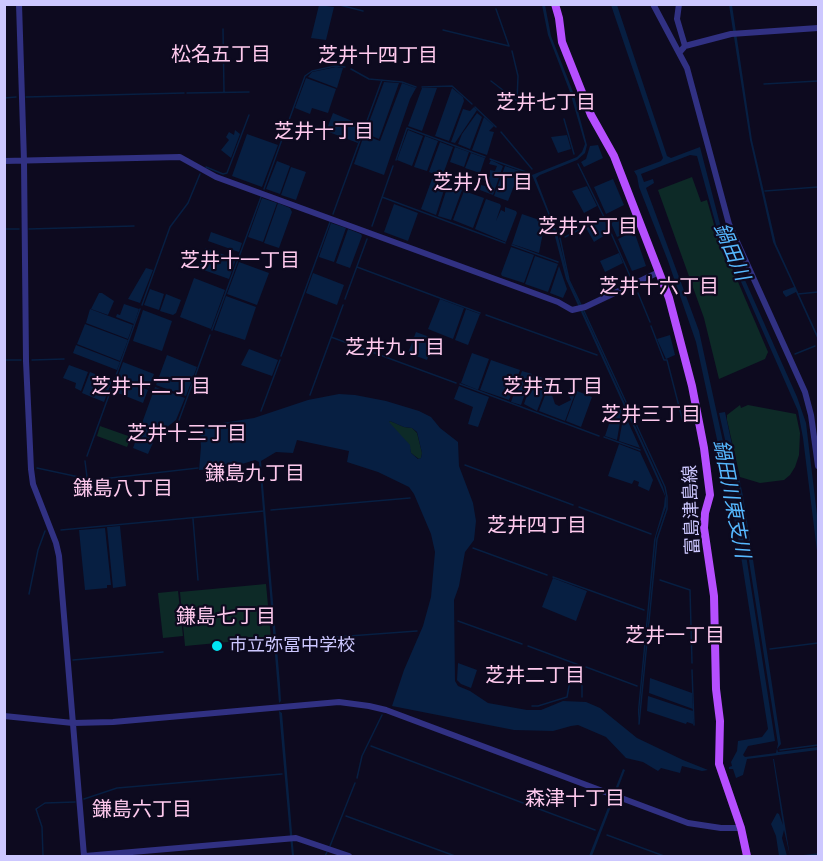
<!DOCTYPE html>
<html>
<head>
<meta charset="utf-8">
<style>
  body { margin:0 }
  #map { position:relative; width:823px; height:861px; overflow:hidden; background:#0d0a1f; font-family:"Noto Sans",sans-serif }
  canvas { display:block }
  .frame { position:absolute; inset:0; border:6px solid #cdc8ff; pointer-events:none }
</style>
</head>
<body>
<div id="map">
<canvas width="823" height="861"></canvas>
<div class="frame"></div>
</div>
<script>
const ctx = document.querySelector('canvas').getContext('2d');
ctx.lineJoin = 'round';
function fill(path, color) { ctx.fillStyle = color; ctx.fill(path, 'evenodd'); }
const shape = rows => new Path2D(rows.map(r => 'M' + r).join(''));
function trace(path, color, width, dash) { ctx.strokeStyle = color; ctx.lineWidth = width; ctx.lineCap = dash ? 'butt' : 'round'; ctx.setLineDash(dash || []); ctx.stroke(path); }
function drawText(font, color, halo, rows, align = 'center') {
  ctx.font = font + ' "Noto Sans","Noto Sans JP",sans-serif'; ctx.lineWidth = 4.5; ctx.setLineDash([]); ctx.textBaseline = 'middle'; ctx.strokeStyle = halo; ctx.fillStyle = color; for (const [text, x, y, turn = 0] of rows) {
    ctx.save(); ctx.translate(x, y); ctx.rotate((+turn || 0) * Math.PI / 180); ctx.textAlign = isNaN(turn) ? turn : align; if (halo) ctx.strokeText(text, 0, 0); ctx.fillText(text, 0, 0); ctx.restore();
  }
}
const green = shape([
  [692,177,701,202,707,200,715,228,768,352,765,359,719,379,704,318,658,190],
  [740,405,741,408,748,405,796,414,800,433,799,455,795,467,790,475,784,480,760,483,740,477,727,420,727,415],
  [390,421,404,427,412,428,417,433,422,453,421,458,419,459,411,453,409,445,388,422],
  [100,426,131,437,127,447,97,436],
  [266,584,271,638,185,646,180,592],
  [178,591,183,636,163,638,158,593]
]);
const water = shape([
  [319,5,334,7,326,40,311,38],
  [542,5,545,5,551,36,573,92,587,145,585,153,577,160,540,175,536,178,557,233,569,280,663,487,666,498,666,507,656,536,638,724,638,709,654,540,664,506,665,496,566,279,551,221,532,175,577,157,582,152,585,144,570,92,548,35],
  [611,5,617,5,667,156,671,158,700,147,720,224,797,397,806,423,818,523,818,559,803,438,798,411,716,225,697,156,690,155,641,174,644,182,653,179,654,183,646,188,699,331,742,529,775,741,748,746,743,755,745,757,776,753,778,744,741,510,719,413,725,412,743,496,754,566,781,744,777,749,778,752,818,747,818,750,747,759,743,775,736,778,733,769,729,769,729,767,732,766,731,762,737,751,738,741,762,737,768,729,738,537,696,342,668,261,639,187,637,176,634,171,661,161,663,158],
  [729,5,732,5,752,140,776,244,818,336,818,340,796,292,786,297,783,293,783,291,794,287,773,242,750,140],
  [336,67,343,68,337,88,308,77,312,72],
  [306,78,336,89,328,113,312,108,310,114,295,108],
  [384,82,399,83,379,139,365,133],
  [402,83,416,88,410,99,384,175,354,164,364,135,380,141],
  [422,88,437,88,422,131,408,126],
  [452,88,463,97,464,101,449,141,435,136],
  [474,107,477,110,455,143,451,142,463,109,470,111],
  [333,113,364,126,358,143,326,131],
  [477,113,482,117,470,149,458,144,462,134],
  [484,117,494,126,489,131,494,132,487,155,472,150],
  [235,130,240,134,231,158,221,150,229,140,226,137,229,132,234,135],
  [408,130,423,136,412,166,397,160],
  [247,134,278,145,262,187,232,176],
  [567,135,571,149,558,153,551,137],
  [425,136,438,141,427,171,414,167],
  [440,142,453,147,442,177,429,172],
  [598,145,603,158,584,167,581,162,586,159,590,146],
  [455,147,469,152,464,167,450,162],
  [471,153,485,158,480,173,465,168],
  [491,160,503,166,493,195,480,190,481,185,485,186,486,182,483,180,485,175,490,177,490,170,495,171,497,166,489,164],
  [277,161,290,166,280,194,266,189],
  [505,166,520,171,508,201,494,196],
  [291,167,306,172,296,200,281,195],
  [432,179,446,184,436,215,421,209],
  [613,179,624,205,606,214,594,187],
  [448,185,462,190,451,220,438,216],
  [587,186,597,206,584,213,572,191],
  [464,191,484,198,473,228,453,220],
  [262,198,277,203,263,242,248,237],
  [486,199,500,204,501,206,496,221,501,210,505,212,505,207,516,211,517,213,506,242,475,229],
  [278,203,290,208,292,212,279,248,264,243],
  [394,204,418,213,408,241,384,232],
  [522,214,545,222,539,253,512,244],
  [627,216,631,225,629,226,631,231,617,237,611,223],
  [604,219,610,232,594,242,586,228],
  [331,223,346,228,334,262,319,257],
  [348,229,361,234,362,236,350,268,336,263],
  [634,231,646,266,632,271,618,239],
  [211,232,242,243,239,252,208,241],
  [511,247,534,255,524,283,502,276,501,274],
  [205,248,236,259,229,279,198,268],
  [619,253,623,263,605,272,600,261],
  [535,256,558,264,548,292,525,284],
  [239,262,269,273,257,305,227,294],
  [559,266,567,289,563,298,550,293],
  [146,268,153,270,140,303,128,299],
  [313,273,344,285,337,305,306,293],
  [194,278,225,290,211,329,180,317],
  [150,289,164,294,159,310,144,305],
  [99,293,102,293,114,301,108,315,91,309],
  [166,294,181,300,176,313,173,315,160,311],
  [226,296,256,307,245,340,214,330],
  [440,299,464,308,453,339,428,329],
  [124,304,139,309,134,324,116,317,117,314,120,315],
  [90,309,133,325,128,339,86,323],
  [466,309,480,314,468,345,455,340],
  [143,310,172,321,162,351,133,341],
  [85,324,128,340,120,361,77,344],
  [416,332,435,339,427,360,408,353],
  [670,335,675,355,666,359,657,339],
  [76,345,120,362,117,370,73,353],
  [249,349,278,360,272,376,241,365],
  [472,353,489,359,478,390,461,383],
  [167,355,197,367,186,396,156,385],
  [491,360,520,370,509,400,480,390],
  [123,362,154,374,149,388,118,376],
  [69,365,88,372,81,391,75,388,76,383,63,378],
  [522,371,532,374,521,405,511,402],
  [90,372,112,381,104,402,82,393],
  [534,375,545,379,547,385,537,411,524,404],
  [118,378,148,390,143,403,113,391],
  [459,386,489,397,478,427,468,424,473,407,454,399],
  [155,387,185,398,176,420,156,436,148,454,133,448],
  [570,388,576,391,565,421,539,411,547,390,551,392,555,404,559,406,571,400,568,393,570,393],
  [577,391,592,397,581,427,566,421],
  [339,394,355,395,386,401,419,411,431,417,440,428,458,442,459,466,473,503,476,521,474,540,465,552,459,586,454,600,455,681,458,686,470,691,488,703,527,710,541,710,563,701,586,702,600,708,637,738,683,760,708,770,702,771,682,766,680,773,661,768,658,771,643,762,626,758,606,737,578,725,571,726,553,731,514,730,392,706,404,670,423,626,431,597,435,552,431,534,414,494,409,487,378,472,347,462,349,451,297,440,293,453,276,452,261,461,280,684,281,701,279,703,259,462,255,460,229,468,199,470,201,447,200,429,204,424,210,425,254,418,308,400],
  [390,421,404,427,412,428,417,432,422,453,421,458,418,459,411,453,410,445,389,422],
  [616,406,622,410,617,440,605,436,610,421,613,422,614,419,611,418],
  [624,413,640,448,619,441],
  [619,444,640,452,653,480,649,491,638,486,639,482,634,480,632,484,608,476],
  [120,526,126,586,113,588,107,527],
  [105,528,111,585,107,585,107,588,85,590,79,530],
  [553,578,587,591,576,621,542,607],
  [458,663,477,670,471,688,461,684,457,680],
  [650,678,692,693,693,709,649,693],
  [648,696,693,711,693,724,687,722,686,724,647,711],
  [279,711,282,713,294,856,292,856,290,836],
  [773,759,774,759,790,856,784,830,782,838,787,856,779,856,776,836,771,824,777,813,779,814,783,825],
  [623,769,625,770,592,856,589,856]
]);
const stream = shape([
  [336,4,363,11],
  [493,4,494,5],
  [223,29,224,92],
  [443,30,509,46,496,9],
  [351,69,369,79,402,82,416,87],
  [491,81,517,101,518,76,512,51],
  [764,84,818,81],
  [422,87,452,86,472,104],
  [187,93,249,92],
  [26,97,184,93],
  [4,98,16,97],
  [475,107,496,127],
  [564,119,574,154],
  [501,132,532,169],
  [490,159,529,173],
  [396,160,407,128,485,157],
  [206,167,223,174,227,173,249,115],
  [264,189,305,76,312,71,335,66,345,67],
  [765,191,818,187],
  [382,197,505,243],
  [333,214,382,80],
  [604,217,630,276],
  [372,226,393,166],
  [4,229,19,229],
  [29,229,134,226],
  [565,237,604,217,578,164],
  [560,238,569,280,582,307],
  [512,245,558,262],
  [357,267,480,313],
  [638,293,650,322],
  [798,294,818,292],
  [345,299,367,239],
  [142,305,170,227,188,203,200,174],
  [584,311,665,487,667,497,667,509,657,539,639,724],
  [486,315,597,355],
  [651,326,664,360,667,360,683,422,693,421],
  [212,330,261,197],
  [331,337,456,383],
  [795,354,815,346],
  [281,356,330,222],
  [4,360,21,360],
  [32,360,64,359],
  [460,384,599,436],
  [310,395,343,305],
  [261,411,280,360],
  [179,420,210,335],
  [604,437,640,450],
  [87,456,140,309],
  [85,461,87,477],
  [465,465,573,505],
  [37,468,93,480,198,468],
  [579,507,651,534],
  [271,510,410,498],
  [193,519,198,580],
  [61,530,264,511],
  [473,548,547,575],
  [553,577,644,610],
  [660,580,690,590,692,663],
  [29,594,38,550,45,531],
  [458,621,522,644],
  [281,641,417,631],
  [528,646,579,665],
  [770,649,818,643],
  [73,660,163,652],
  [586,667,637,686],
  [692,670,694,725],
  [579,678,582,686,582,697],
  [532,706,538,706,567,697,570,681,575,676],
  [371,746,595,830],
  [780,750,818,745],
  [357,778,362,756,382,715],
  [84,799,117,788,282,774],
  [346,816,455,856],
  [607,835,664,856],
  [330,846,355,783],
  [43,856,42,827,36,809,45,803,75,802],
  [325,856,327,852],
  [801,856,818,854]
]);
const minor = shape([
  [19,4,24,161,26,361,31,469,33,484,56,543,59,556,84,856],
  [653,4,687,68,729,224,805,392,811,415,818,466],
  [679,4,677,19,685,46],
  [679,53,685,46,731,34,818,28],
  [4,161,180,157,216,177,558,302,572,310,585,307,659,272],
  [4,716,73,723,113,722,339,702,369,706,386,710,688,823,721,828,741,828],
  [85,856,296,838,349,856]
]);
const major = shape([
  [555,4,559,18,562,42,591,115,614,156,669,298,692,386,704,448,710,495,705,513,704,528,714,596,716,689,720,721,719,764,741,828,747,856]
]);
const markers = [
  [217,646,6,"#00e5f3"]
];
const streetNames = [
  ["富島津島線",692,510,-92]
];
const poiNames = [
  ["市立弥冨中学校",229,646]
];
const neighbourhoodNames = [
  ["松名五丁目",221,55],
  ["芝井十四丁目",378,56],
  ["芝井七丁目",546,103],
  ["芝井十丁目",324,132],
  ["芝井八丁目",483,183],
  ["芝井六丁目",588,227],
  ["芝井十一丁目",240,261],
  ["芝井十六丁目",659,287],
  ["芝井九丁目",395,348],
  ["芝井十二丁目",151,387],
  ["芝井五丁目",553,387],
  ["芝井三丁目",651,415],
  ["芝井十三丁目",187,434],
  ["鎌島九丁目",255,474],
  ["鎌島八丁目",123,489],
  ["芝井四丁目",537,526],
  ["鎌島七丁目",226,617],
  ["芝井一丁目",675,636],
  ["芝井二丁目",535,676],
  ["森津十丁目",575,799],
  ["鎌島六丁目",142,810]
];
const waterNames = [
  ["鍋田川",731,252,67],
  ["鍋田川東支川",731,499,79]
];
fill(green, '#0d2a27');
fill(water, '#071f42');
trace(stream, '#071f42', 1.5);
trace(minor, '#313183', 6);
trace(major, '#b64fff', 8);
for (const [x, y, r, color] of markers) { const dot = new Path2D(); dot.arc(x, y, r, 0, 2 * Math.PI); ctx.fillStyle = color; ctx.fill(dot); trace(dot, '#0d0a1f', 2); }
drawText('18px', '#cdc8ff', '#0d0a1f', streetNames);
drawText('18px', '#cdc8ff', '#0d0a1f', poiNames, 'left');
drawText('20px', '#ffcaee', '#0d0a1f', neighbourhoodNames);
drawText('italic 20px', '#56b8ff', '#0d0a1f', waterNames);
</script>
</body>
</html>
